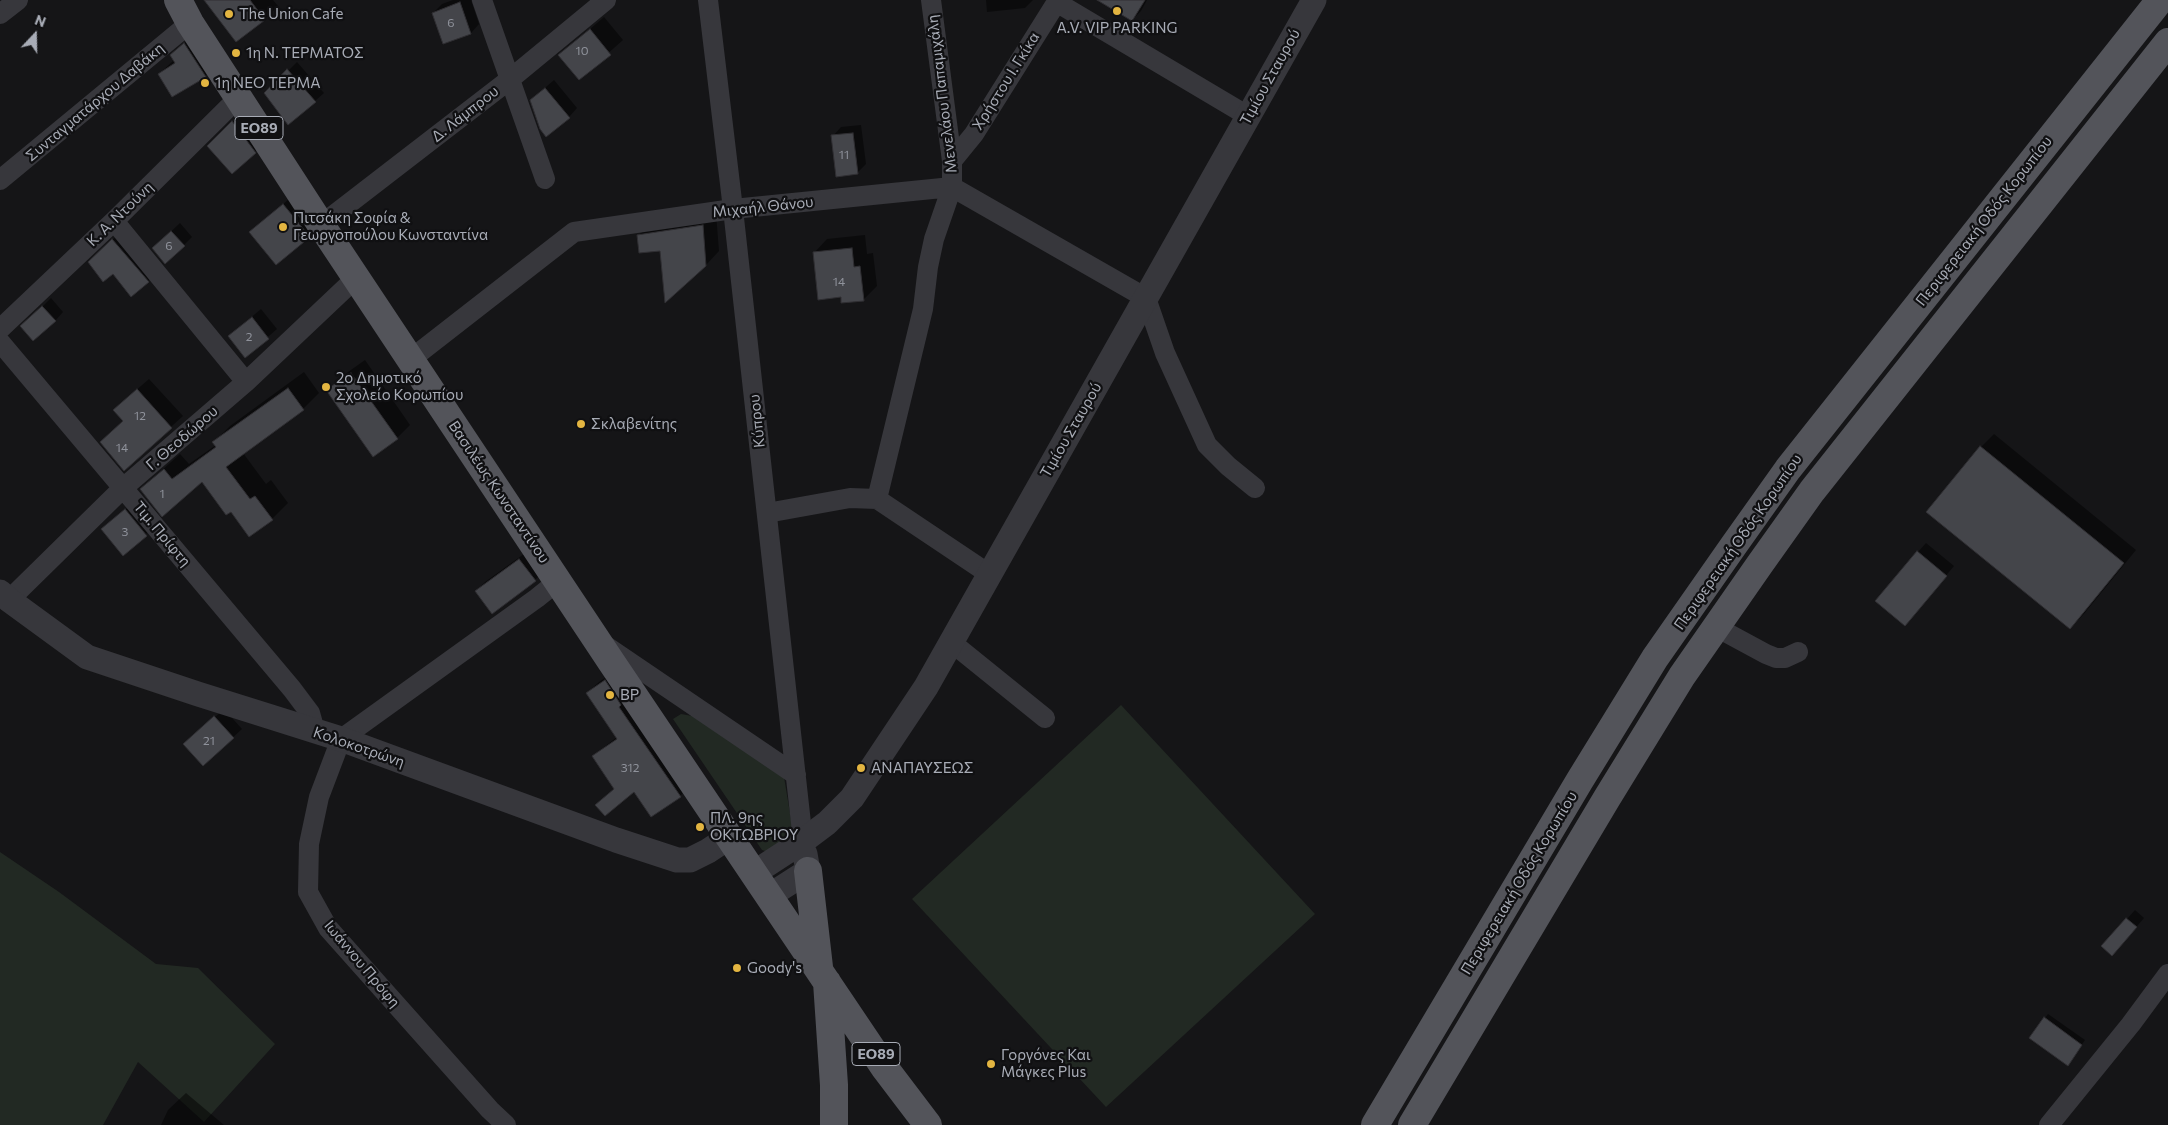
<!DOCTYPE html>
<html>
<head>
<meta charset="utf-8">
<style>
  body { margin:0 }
  #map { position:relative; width:2168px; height:1125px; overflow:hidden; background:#151517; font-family:Commissioner,sans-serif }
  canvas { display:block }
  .north { position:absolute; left:10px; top:10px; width:50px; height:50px; -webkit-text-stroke:4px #101012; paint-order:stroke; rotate:21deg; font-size:14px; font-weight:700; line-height:20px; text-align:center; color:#a8acb6 }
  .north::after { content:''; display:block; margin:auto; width:18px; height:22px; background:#a8acb6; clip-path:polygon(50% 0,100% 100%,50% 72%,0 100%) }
</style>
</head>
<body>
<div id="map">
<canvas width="2168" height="1125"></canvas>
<div class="north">N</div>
</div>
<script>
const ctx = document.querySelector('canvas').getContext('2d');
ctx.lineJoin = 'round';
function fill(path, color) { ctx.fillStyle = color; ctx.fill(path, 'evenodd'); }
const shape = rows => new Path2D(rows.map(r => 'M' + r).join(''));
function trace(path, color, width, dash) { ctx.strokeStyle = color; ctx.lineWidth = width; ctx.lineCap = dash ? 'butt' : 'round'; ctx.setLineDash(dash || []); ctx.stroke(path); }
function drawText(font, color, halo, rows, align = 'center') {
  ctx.font = font + ' Commissioner,sans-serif'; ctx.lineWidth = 4.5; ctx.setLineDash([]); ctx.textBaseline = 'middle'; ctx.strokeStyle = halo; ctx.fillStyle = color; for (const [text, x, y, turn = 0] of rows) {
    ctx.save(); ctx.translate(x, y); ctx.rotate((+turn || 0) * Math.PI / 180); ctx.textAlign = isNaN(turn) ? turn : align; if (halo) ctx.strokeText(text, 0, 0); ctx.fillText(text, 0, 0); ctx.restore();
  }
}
const green = shape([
  [1121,705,1315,914,1106,1107,912,899],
  [681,714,698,717,784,777,794,837,771,853,762,850,673,719],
  [0,852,59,892,156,964,198,968,275,1044,204,1122,138,1062,103,1125,0,1125]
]);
const shadow = shape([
  [215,0,273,0,278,6,265,19,237,40],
  [453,0,471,0,479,24,471,33,433,13,442,4],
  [986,0,1033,0,1025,8,987,12],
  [1103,0,1147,0,1141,11,1132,20],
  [604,17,623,40,579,79,560,55],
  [198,31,219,63,205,76,173,96,159,74,174,60,171,55],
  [297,62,324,93,315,101,266,93],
  [554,80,577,108,569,117,531,100],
  [241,114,264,144,255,152,208,146],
  [861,125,866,164,857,173,833,136,841,127],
  [297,192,323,223,277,263,251,232],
  [716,213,719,251,706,265,661,250,639,235,652,222],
  [180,223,192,237,184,245,162,240],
  [122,231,157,273,148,281,113,273,89,262],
  [865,235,867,254,873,253,877,286,864,299,842,296,814,253,827,239],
  [51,298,63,312,55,321,22,327],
  [261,309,277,329,246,356,229,336],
  [365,360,410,425,397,438,328,390,341,377],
  [304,372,319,393,303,409,243,453,266,484,271,480,288,503,272,519,232,510,202,480,141,489,180,454,189,464,216,445,214,442,230,426],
  [149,379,183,416,124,469,126,399],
  [1994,434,2136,550,2083,615,2070,628,1981,447],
  [135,502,155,526,123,554,111,521],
  [1926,543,1954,566,1913,615,1918,552],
  [528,551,543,572,535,580,476,591,485,582],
  [616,670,691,785,680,796,634,791,596,805,615,788,593,756,617,737,587,693,599,682],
  [224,709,242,729,204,764,194,736],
  [2135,910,2144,918,2121,945,2127,919],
  [2048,1014,2085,1040,2071,1060,2045,1018],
  [186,1093,224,1125,161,1125,168,1110]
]);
const building = shape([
  [204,0,250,0,265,20,236,42,204,0],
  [1097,0,1145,0,1132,21,1097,0],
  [460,2,471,34,443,44,432,13,460,2],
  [590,29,611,55,579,80,558,55,590,29],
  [184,43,206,77,172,97,158,74,175,63,170,55,184,43],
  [287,69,316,102,288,125,264,93,287,69],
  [545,88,570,118,546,137,540,129,530,100,545,88],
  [232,121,256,153,232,174,207,146,232,121],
  [853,133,858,174,836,177,831,135,853,133],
  [283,204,310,237,276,265,249,232,283,204],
  [703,225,706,266,665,303,660,251,639,253,637,235,703,225],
  [171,231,185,246,165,264,152,248,171,231],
  [112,239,149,282,131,297,113,274,103,282,88,262,112,239],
  [852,248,854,267,860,266,864,301,841,303,841,297,818,300,813,252,852,248],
  [42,306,56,321,33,341,20,326,42,306],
  [252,317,269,339,245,358,228,336,252,317],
  [351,373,398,439,373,457,326,390,351,373],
  [288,388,304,410,226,467,250,499,255,496,273,520,249,537,231,512,226,515,202,482,162,517,140,489,164,469,172,479,216,447,212,442,288,388],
  [137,389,172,428,124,471,100,442,123,421,113,410,137,389],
  [1980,446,2124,563,2070,629,1926,512,1980,446],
  [125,509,147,536,123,556,101,529,125,509],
  [1917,551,1947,576,1905,626,1875,601,1917,551],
  [519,559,536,581,492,614,475,591,519,559],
  [605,680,621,705,619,707,681,797,651,817,634,792,605,816,595,805,614,789,592,756,617,739,586,693,605,680],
  [214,716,234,738,203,766,183,744,214,716],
  [2126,918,2137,927,2112,956,2101,946,2126,918],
  [2044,1017,2082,1045,2068,1066,2029,1038,2044,1017]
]);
const minor = shape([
  [482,0,545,179],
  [708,0,733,209,803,841],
  [1056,2,1248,116],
  [0,14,18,0],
  [952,161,974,134,1058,0],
  [0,180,190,23],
  [952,187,1146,298,1165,353,1207,445,1228,466,1255,488],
  [114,221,246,382],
  [321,225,509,80,606,0],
  [0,329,114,221,239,97],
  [0,342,292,689,310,713,315,731],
  [411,359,574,232,733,209,952,187],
  [877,499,923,309,928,267,934,239,952,187,952,161,931,0],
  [767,513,850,498,877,499,989,574],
  [9,600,123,488,246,382,357,277],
  [1716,627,1766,654,1776,658,1785,658,1798,652],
  [951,642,1045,718],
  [603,644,796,775],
  [506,1125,490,1110,328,928,308,892,309,844,319,797,341,739,537,598,558,581],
  [2049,1125,2131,1024,2168,974]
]);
const tertiary = shape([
  [0,592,9,600,87,657,198,694,341,739,616,840,677,860,690,860,708,851,729,837],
  [754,873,803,841,827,823,852,798,926,687,1314,0],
  [769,896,808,871,805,854]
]);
const primary = shape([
  [178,0,190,23,321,225,612,663,884,1067,928,1125],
  [808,871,819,967],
  [827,982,834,1085,834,1125],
  [1375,1125,1580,780,1655,658,1734,545,1788,469,2160,0],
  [1412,1125,1607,798,1682,676,1760,564,1812,491,2168,42]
]);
const markers = [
  [1117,11,5,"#e3b541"],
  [229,14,5,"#e3b541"],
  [236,53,5,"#e3b541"],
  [205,83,5,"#e3b541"],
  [283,227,5,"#e3b541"],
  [326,387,5,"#e3b541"],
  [581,424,5,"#e3b541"],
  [610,695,5,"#e3b541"],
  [861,768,5,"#e3b541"],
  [700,827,5,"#e3b541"],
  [737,968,5,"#e3b541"],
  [991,1064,5,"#e3b541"]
];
const numberNames = [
  ["6",451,23],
  ["10",582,51],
  ["11",844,155],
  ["6",169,246],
  ["14",839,282],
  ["2",249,337],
  ["12",140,416],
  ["14",122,448],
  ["1",162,494],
  ["3",125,532],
  ["21",209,741],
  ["312",630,768]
];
const shields = [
  [259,128,48],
  [876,1054,48]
];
const shieldNames = [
  ["ΕΟ89",259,128],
  ["ΕΟ89",876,1054]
];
const poiNames = [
  ["The Union Cafe",239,14],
  ["A.V. VIP PARKING",1117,28,"center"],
  ["1η Ν. ΤΕΡΜΑΤΟΣ",246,53],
  ["1η ΝΕΟ ΤΕΡΜΑ",215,83],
  ["Πιτσάκη Σοφία &",293,218],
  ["Γεωργοπούλου Κωνσταντίνα",293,235],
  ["2ο Δημοτικό",336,378],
  ["Σχολείο Κορωπίου",336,395],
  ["Σκλαβενίτης",591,424],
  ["BP",620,695],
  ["ΑΝΑΠΑΥΣΕΩΣ",871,768],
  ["ΠΛ. 9ης",710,818],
  ["ΟΚΤΩΒΡΙΟΥ",710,835],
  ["Goody's",747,968],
  ["Γοργόνες Και",1001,1055],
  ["Μάγκες Plus",1001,1072]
];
const streetNames = [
  ["Τιμίου Σταυρού",1270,77,-61],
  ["Χρήστου Ι. Γκίκα",1006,81,-58],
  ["Μενελάου Παπαμιχάλη",942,94,-97],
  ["Συνταγματάρχου Δαβάκη",95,102,-40],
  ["Δ. Λάμπρου",465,114,-38],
  ["Μιχαήλ Θάνου",763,207,-6],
  ["Κ. Α. Ντούνη",120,214,-44],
  ["Περιφερειακή Οδός Κορωπίου",1984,221,-52],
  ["Κύπρου",757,421,-96],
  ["Τιμίου Σταυρού",1071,430,-60],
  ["Γ. Θεοδώρου",182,438,-41],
  ["Βασιλέως Κωνσταντίνου",499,492,56],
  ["Τιμ. Πρίφτη",162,534,50],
  ["Περιφερειακή Οδός Κορωπίου",1738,542,-55],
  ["Κολοκοτρώνη",359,747,19],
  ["Περιφερειακή Οδός Κορωπίου",1519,883,-59],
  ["Ιωάννου Πρόφη",362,964,50]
];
fill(green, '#222923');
fill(shadow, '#0007');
fill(building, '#44454a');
trace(building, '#302f33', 1);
trace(minor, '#37373c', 20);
trace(tertiary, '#37373c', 25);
trace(primary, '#53545a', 28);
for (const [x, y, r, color] of markers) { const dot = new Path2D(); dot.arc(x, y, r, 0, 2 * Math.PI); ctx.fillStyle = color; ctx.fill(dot); trace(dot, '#101012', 2); }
drawText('12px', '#8f929b', null, numberNames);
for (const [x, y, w] of shields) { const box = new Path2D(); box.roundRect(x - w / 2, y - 11.5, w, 23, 4); ctx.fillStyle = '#101012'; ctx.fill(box); trace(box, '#a8acb6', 1); }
drawText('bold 14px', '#a8acb6', null, shieldNames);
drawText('15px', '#a8acb6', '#101012', poiNames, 'left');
drawText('15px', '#a8acb6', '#101012', streetNames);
</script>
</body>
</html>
